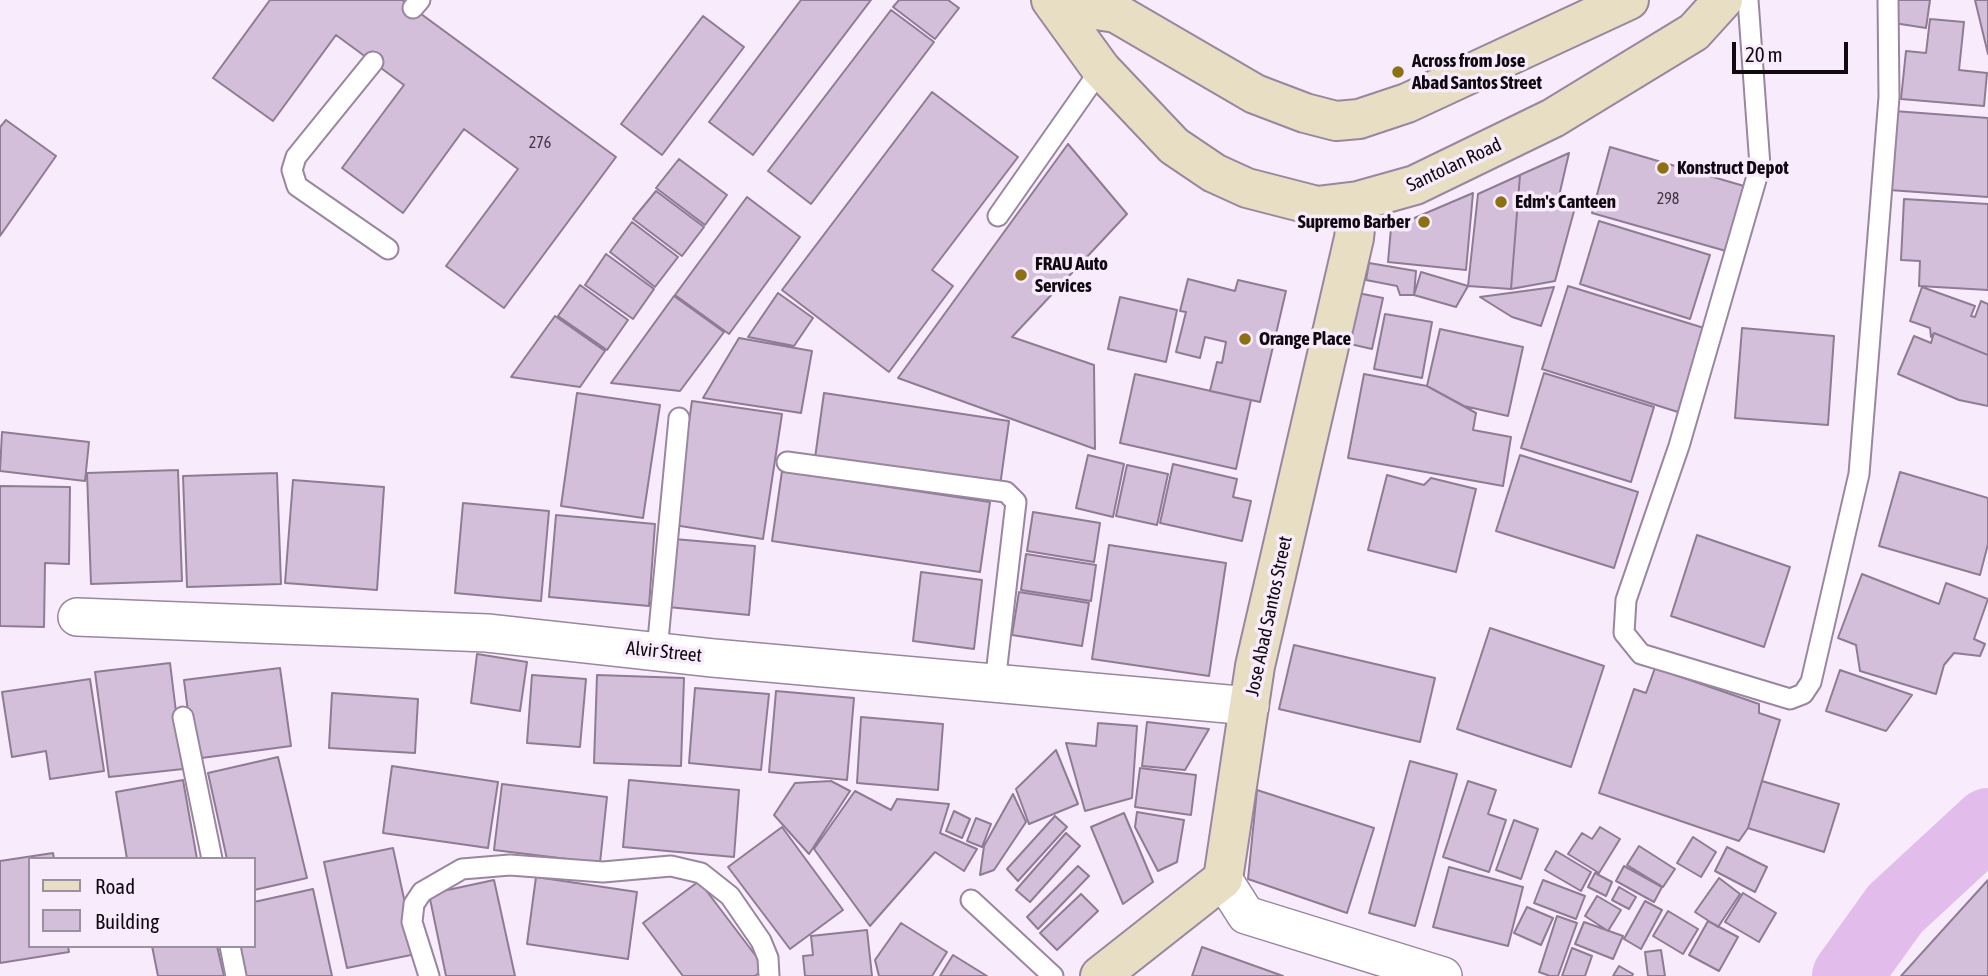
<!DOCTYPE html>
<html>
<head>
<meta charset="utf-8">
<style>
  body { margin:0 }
  #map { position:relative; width:1988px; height:976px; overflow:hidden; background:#f8ebfc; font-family:"Asap Condensed",sans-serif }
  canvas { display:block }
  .legend { position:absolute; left:28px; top:857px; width:228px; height:91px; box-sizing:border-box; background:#f8ebfc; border:2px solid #9b919e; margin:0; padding:9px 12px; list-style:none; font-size:21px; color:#100912 }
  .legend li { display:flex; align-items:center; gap:14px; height:35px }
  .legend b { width:35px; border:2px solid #9b919e }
  .scale { position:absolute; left:1732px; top:42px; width:116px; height:32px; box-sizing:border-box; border:4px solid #100912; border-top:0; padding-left:9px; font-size:21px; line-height:24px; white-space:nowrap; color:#100912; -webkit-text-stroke:5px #f8ebfc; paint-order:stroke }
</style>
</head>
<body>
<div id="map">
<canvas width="1988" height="976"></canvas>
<ul class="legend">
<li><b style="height:9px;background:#e7dec3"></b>Road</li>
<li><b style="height:19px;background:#d4bfda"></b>Building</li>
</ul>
<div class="scale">20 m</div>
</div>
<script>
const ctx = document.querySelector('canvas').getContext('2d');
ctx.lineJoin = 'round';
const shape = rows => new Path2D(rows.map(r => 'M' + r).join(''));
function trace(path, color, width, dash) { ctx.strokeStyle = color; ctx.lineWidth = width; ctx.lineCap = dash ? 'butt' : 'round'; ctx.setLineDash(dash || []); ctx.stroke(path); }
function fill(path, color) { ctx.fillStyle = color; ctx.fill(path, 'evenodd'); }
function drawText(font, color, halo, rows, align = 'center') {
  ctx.font = font + ' "Asap Condensed",sans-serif'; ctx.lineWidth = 7; ctx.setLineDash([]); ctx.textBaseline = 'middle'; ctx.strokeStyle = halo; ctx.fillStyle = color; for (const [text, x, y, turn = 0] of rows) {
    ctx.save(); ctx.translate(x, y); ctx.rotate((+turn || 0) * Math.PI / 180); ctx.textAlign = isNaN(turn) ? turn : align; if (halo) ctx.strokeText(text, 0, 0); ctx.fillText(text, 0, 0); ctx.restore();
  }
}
const river = shape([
  [1847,976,1895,909,1988,823]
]);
const building = shape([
  [270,0,402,0,616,157,504,308,446,266,518,169,464,129,403,213,342,168,404,85,336,35,273,121,213,78,270,0],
  [801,0,871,0,753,155,709,122,801,0],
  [899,0,948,0,959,8,935,39,893,7,899,0],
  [1897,0,1930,0,1926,28,1894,23,1897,0],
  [1975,0,1988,0,1988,54,1975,0],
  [891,10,934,42,811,204,768,171,891,10],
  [703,16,744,47,662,155,621,124,703,16],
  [1930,19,1964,22,1959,70,1987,73,1984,106,1901,99,1906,51,1926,53,1930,19],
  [932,92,1018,157,932,270,953,286,889,372,782,290,932,92],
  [1894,111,1988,118,1988,197,1889,190,1894,111],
  [6,120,56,156,0,236,0,127,6,120],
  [1068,144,1127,214,1012,337,1094,365,1095,449,898,378,1068,144],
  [1610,147,1744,186,1726,251,1592,213,1610,147],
  [1569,153,1559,196,1577,200,1555,281,1511,289,1520,175,1569,153],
  [679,159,727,195,705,225,656,188,679,159],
  [1520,175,1511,289,1468,286,1478,194,1520,175],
  [656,191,704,227,682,256,633,219,656,191],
  [1473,193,1466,270,1388,262,1391,228,1473,193],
  [747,197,800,237,729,334,675,295,747,197],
  [1904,199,1988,204,1988,290,1919,286,1920,261,1901,260,1904,199],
  [1599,221,1710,255,1690,319,1580,284,1599,221],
  [632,222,678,257,655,287,610,252,632,222],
  [606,254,654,289,633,319,585,285,606,254],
  [1369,263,1416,271,1414,295,1400,295,1397,286,1366,280,1369,263],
  [1421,272,1468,286,1456,307,1414,295,1421,272],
  [1188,279,1235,291,1238,280,1286,291,1260,402,1210,391,1217,362,1222,363,1226,342,1205,337,1200,358,1176,352,1186,312,1180,311,1188,279],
  [580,285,628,320,607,350,558,316,580,285],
  [1568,286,1704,328,1678,412,1542,369,1568,286],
  [1554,287,1541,326,1512,317,1480,297,1554,287],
  [1922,287,1975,306,1971,316,1975,317,1981,301,1988,304,1988,355,1934,333,1931,337,1930,328,1910,321,1922,287],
  [1348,291,1383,298,1372,349,1337,341,1348,291],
  [778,293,813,318,794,346,748,337,778,293],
  [674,296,724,332,680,391,611,383,674,296],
  [1120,297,1177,310,1166,362,1108,349,1120,297],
  [1385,314,1432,322,1422,378,1374,369,1385,314],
  [555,316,605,351,580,387,511,377,555,316],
  [1742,328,1834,336,1828,425,1735,418,1742,328],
  [1440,329,1523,347,1508,416,1464,406,1427,386,1440,329],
  [1934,333,1988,355,1988,406,1959,400,1898,374,1914,336,1931,343,1934,333],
  [739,338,812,351,801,413,703,398,739,338],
  [1544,373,1654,407,1631,482,1521,448,1544,373],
  [1135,374,1251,400,1236,469,1120,443,1135,374],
  [1364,374,1427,386,1476,413,1473,430,1511,437,1503,486,1348,458,1364,374],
  [577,393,660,405,643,518,561,506,577,393],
  [824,393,1009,421,1000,486,815,458,824,393],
  [692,401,782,414,763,539,674,525,692,401],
  [2,432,89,442,85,481,0,471,2,432],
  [1088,455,1124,464,1113,517,1076,508,1088,455],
  [1520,455,1638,492,1614,568,1496,531,1520,455],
  [1173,464,1237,479,1233,497,1251,501,1242,541,1160,523,1173,464],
  [1127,465,1168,474,1157,525,1116,516,1127,465],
  [178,470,182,581,91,584,87,473,178,470],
  [782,471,990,502,980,572,772,541,782,471],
  [1900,472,1988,498,1988,544,1980,575,1879,546,1900,472],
  [277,473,281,584,187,587,183,476,277,473],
  [1387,475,1424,485,1431,478,1476,489,1456,572,1368,550,1387,475],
  [293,480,384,487,377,590,285,583,293,480],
  [0,486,70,487,69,564,45,563,44,627,0,626,0,486],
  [463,503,549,511,541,601,455,593,463,503],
  [1033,512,1100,523,1094,562,1027,551,1033,512],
  [556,515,655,524,649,606,549,597,556,515],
  [1697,535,1790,567,1764,647,1671,616,1697,535],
  [674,539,755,546,749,615,668,607,674,539],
  [1109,545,1226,563,1209,676,1092,659,1109,545],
  [1026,554,1096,565,1091,601,1021,590,1026,554],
  [921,572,982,580,974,649,913,641,921,572],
  [1862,574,1939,604,1946,583,1988,599,1974,639,1985,644,1980,656,1954,653,1944,665,1936,694,1860,671,1856,645,1838,638,1862,574],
  [1019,592,1089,603,1082,646,1012,635,1019,592],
  [1490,628,1604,666,1571,767,1457,729,1490,628],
  [1294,645,1435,678,1420,742,1279,709,1294,645],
  [477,654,527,662,520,711,471,703,477,654],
  [170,663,183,769,109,777,95,672,170,663],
  [280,668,291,746,194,759,184,680,280,668],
  [1655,668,1759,704,1759,713,1780,720,1748,828,1739,841,1599,793,1634,689,1646,693,1655,668],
  [1840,670,1912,695,1886,731,1826,711,1840,670],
  [532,675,586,679,580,747,527,743,532,675],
  [597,675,684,678,681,766,594,763,597,675],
  [90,679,104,771,50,779,46,751,12,757,2,692,90,679],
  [695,688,769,694,761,770,689,763,695,688],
  [776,691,854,698,847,780,769,772,776,691],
  [332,693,418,699,415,753,329,748,332,693],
  [861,717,943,724,938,790,857,783,861,717],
  [1147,722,1209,729,1185,770,1142,766,1147,722],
  [1098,723,1137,726,1132,798,1085,811,1066,743,1096,746,1098,723],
  [1056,750,1078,804,1029,824,1016,789,1056,750],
  [278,757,307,878,254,890,254,859,227,859,208,773,278,757],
  [1410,761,1457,774,1415,926,1369,913,1410,761],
  [392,766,498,782,488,848,383,833,392,766],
  [1140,768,1196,775,1191,815,1135,807,1140,768],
  [183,780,197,859,127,859,116,792,183,780],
  [629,780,739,790,734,857,623,847,629,780],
  [831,781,850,791,809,854,774,815,795,783,831,781],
  [1468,781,1496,790,1488,814,1506,820,1489,872,1443,857,1468,781],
  [1762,781,1839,804,1824,852,1748,828,1762,781],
  [502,784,607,797,600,863,494,850,502,784],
  [1257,790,1374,828,1347,913,1248,879,1257,790],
  [855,791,891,810,897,799,949,804,940,833,977,849,964,871,935,852,870,926,814,849,855,791],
  [1013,794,1026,822,994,870,980,875,984,846,1013,794],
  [954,811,970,819,962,838,946,831,954,811],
  [1137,812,1184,820,1177,862,1158,871,1135,827,1137,812],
  [1124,813,1153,882,1123,904,1091,827,1124,813],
  [1055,816,1067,827,1018,881,1007,869,1055,816],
  [976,818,991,824,982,847,967,841,976,818],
  [1514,820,1538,829,1521,879,1496,870,1514,820],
  [782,827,843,910,790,949,728,867,782,827],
  [1600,827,1620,839,1599,873,1568,854,1582,833,1592,839,1600,827],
  [1066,833,1080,846,1030,902,1016,890,1066,833],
  [1693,837,1716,852,1701,877,1677,863,1693,837],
  [1639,846,1675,869,1663,887,1627,865,1639,846],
  [1727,847,1767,867,1755,892,1715,871,1727,847],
  [393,848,416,954,347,968,324,862,393,848],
  [1556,851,1591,872,1581,891,1545,870,1556,851],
  [53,853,54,859,30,859,30,946,68,946,69,952,0,963,0,861,53,853],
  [1078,866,1089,876,1038,929,1027,917,1078,866],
  [1624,866,1662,887,1654,902,1616,881,1624,866],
  [1449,867,1523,887,1508,946,1433,927,1449,867],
  [1595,873,1612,882,1606,896,1588,887,1595,873],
  [536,877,637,892,628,959,527,944,536,877],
  [1719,878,1740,894,1718,927,1695,912,1719,878],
  [494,880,515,976,446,976,429,894,494,880],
  [1543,880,1585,896,1576,919,1534,903,1543,880],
  [1988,880,1988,976,1901,976,1988,880],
  [699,881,765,968,755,976,683,976,643,923,699,881],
  [1619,887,1636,897,1629,909,1612,900,1619,887],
  [313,889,332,976,243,976,237,946,254,946,254,902,313,889],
  [1743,893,1776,913,1759,942,1725,922,1743,893],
  [1081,894,1098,911,1057,950,1040,933,1081,894],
  [1597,896,1621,910,1608,931,1585,916,1597,896],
  [1645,901,1662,910,1641,949,1624,939,1645,901],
  [1527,907,1553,918,1541,945,1514,933,1527,907],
  [1668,911,1698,929,1683,954,1653,936,1668,911],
  [1557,916,1577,923,1558,976,1550,976,1539,972,1557,916],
  [1708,921,1738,937,1719,971,1689,955,1708,921],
  [1584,922,1623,936,1613,959,1575,944,1584,922],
  [901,923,947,952,932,976,879,976,875,960,901,923],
  [867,930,872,976,805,976,803,956,813,955,811,936,867,930],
  [152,946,217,946,224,976,158,976,152,946],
  [1202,947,1283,976,1192,976,1202,947],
  [1572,948,1592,956,1585,976,1562,976,1572,948],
  [1661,950,1665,976,1648,976,1645,952,1661,950],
  [953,955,987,976,940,976,953,955],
  [1619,966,1633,974,1632,976,1613,976,1619,966]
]);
const lane = shape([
  [1748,0,1760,166,1679,446,1626,600,1624,633,1641,654,1790,699,1803,694,1811,682,1859,474,1889,97,1888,0],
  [413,8,420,0],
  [373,62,296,157,292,170,297,186,388,249],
  [998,216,1101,69],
  [787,462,1006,492,1016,502,995,683],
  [657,651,679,418],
  [183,717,212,859],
  [971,900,1053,976],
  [230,946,236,976],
  [429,976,412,922,414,904,422,892,462,869,510,865,603,872,671,866,701,873,730,896,761,941,768,958,769,976]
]);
const street = shape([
  [77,617,487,633,713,658,1250,706],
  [1223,879,1246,915,1443,976]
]);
const secondary = shape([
  [1051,0,1101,69,1174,146,1214,173,1247,188,1317,206,1358,201,1415,185,1553,118,1694,32,1723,0],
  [1056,4,1116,13,1255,94,1305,113,1336,121,1359,119,1407,103,1629,0],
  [1100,976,1223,879,1255,666,1354,238,1358,201]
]);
const markers = [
  [1398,72,7,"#8d7013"],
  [1663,168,7,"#8d7013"],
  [1501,202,7,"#8d7013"],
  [1424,222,7,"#8d7013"],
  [1021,275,7,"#8d7013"],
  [1245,339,7,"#8d7013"]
];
const numberNames = [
  ["276",540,143],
  ["298",1668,199]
];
const poiNames = [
  ["Across from Jose",1412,61],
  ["Abad Santos Street",1412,83],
  ["Konstruct Depot",1677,168],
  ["Edm's Canteen",1515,202],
  ["Supremo Barber",1410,222,"right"],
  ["FRAU Auto",1035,264],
  ["Services",1035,286],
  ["Orange Place",1259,339]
];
const streetNames = [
  ["Santolan Road",1454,165,-25],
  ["Jose Abad Santos Street",1269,616,-78],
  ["Alvir Street",664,652,6]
];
trace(river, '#e2bdec', 70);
fill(building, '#d4bfda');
trace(building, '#8f7b94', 2);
trace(lane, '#99869f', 23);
trace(street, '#99869f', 40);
trace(secondary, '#99869f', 42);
trace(lane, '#fff', 19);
trace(street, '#fff', 37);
trace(secondary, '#e7dec3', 38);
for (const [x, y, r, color] of markers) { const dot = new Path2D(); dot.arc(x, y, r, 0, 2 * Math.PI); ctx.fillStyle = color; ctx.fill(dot); trace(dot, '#f8ebfc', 2.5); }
drawText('16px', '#413644', null, numberNames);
drawText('bold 19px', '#100912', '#f8ebfc', poiNames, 'left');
drawText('19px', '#100912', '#f8ebfc', streetNames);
</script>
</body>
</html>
